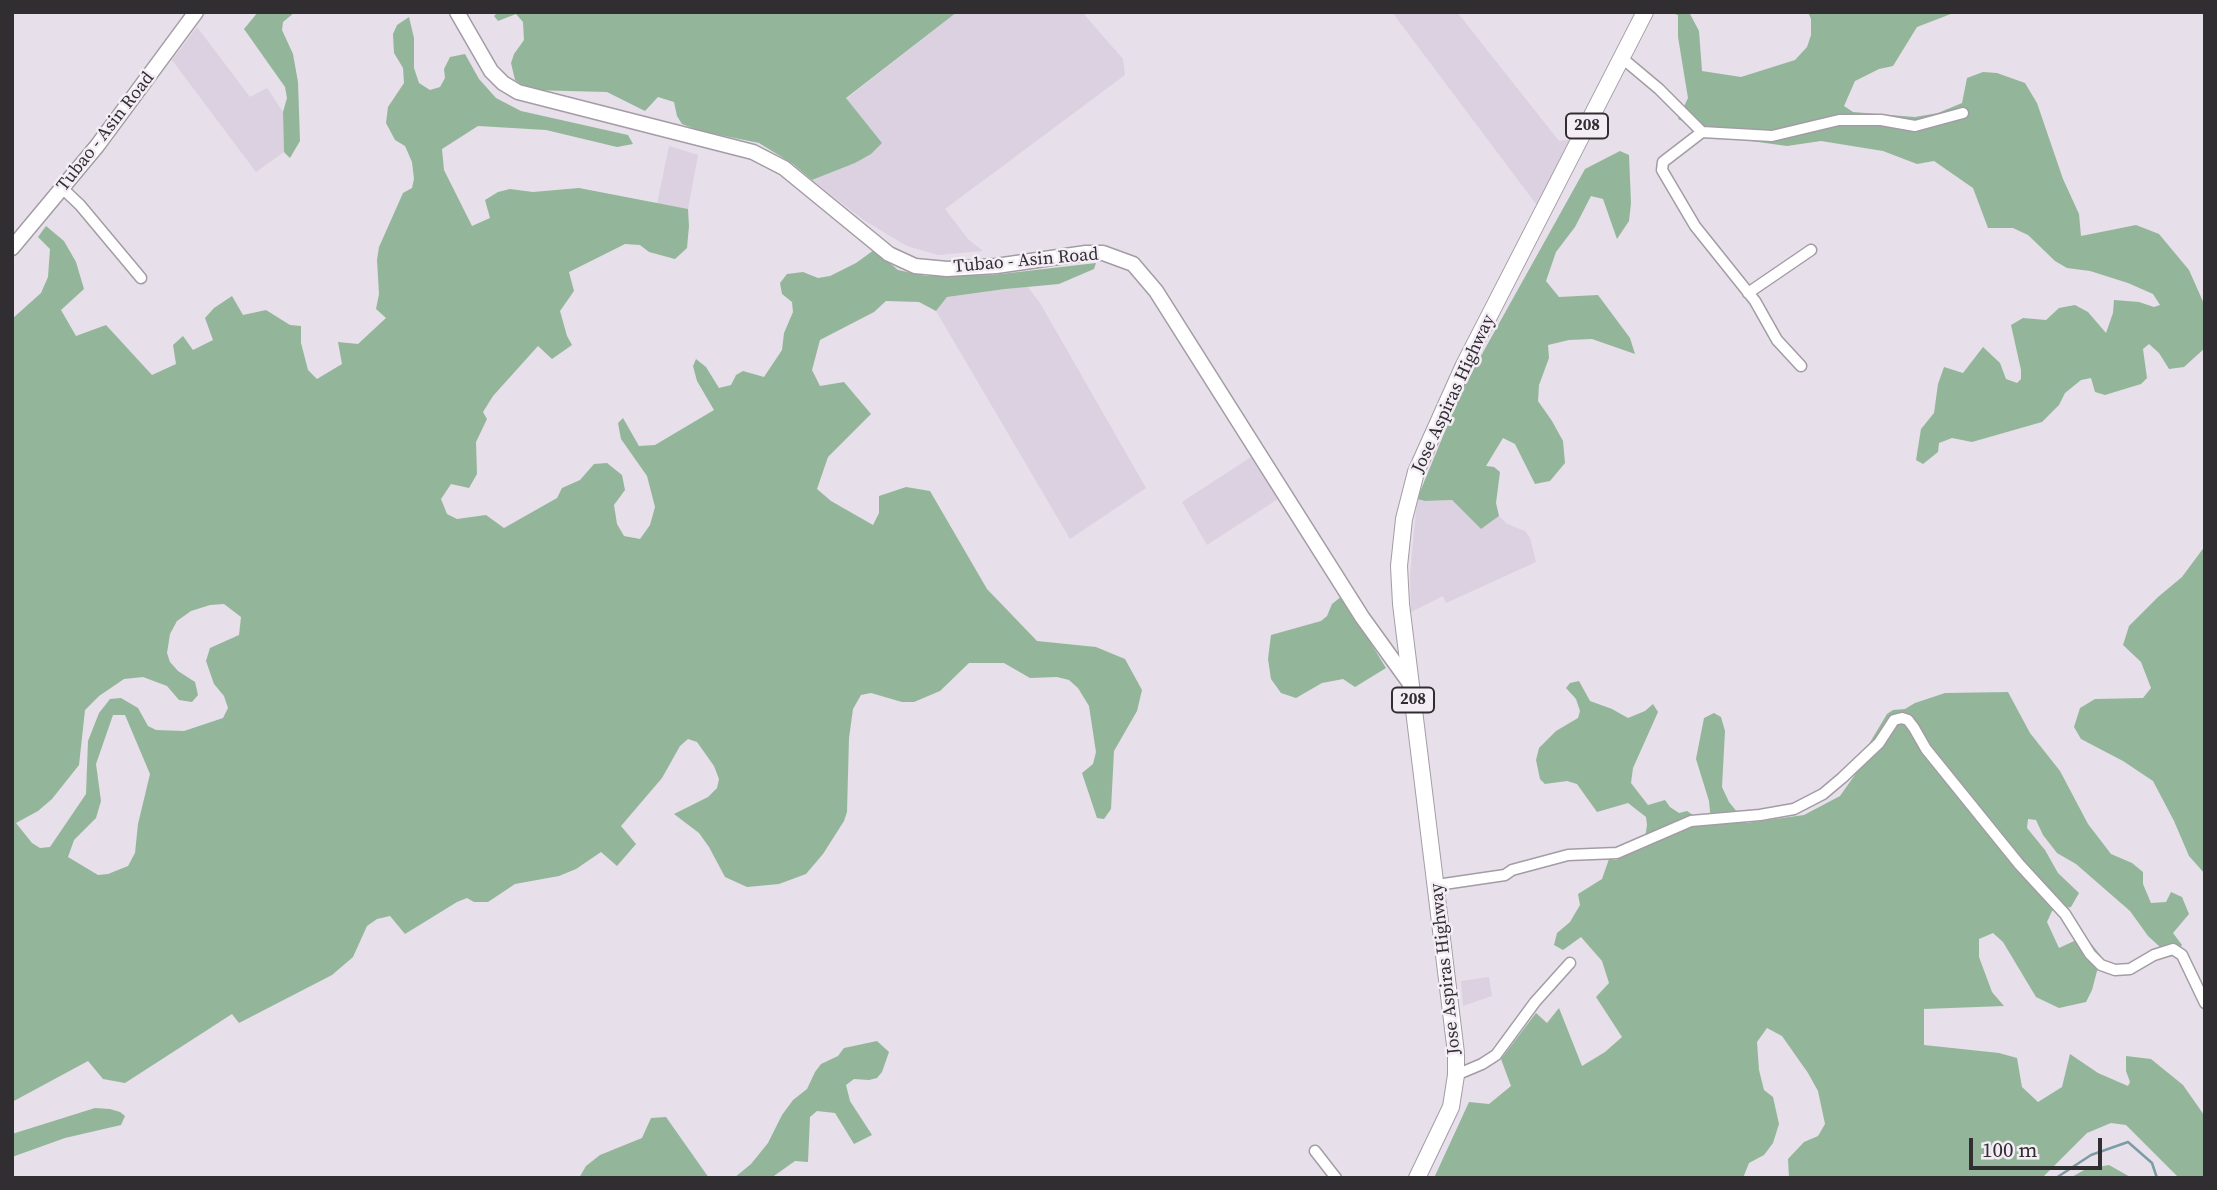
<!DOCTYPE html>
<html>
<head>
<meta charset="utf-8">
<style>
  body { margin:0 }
  #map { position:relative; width:2217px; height:1190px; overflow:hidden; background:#e7dfe9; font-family:"Source Serif 4",serif }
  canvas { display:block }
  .frame { position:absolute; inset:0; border:14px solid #302e31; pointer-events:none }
  .scale { position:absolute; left:1969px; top:1138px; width:133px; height:32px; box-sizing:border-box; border:4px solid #302e31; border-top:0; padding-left:9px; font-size:21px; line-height:24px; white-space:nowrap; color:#302e31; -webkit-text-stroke:5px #f4edf6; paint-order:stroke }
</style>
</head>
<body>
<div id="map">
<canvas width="2217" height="1190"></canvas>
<div class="frame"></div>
<div class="scale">100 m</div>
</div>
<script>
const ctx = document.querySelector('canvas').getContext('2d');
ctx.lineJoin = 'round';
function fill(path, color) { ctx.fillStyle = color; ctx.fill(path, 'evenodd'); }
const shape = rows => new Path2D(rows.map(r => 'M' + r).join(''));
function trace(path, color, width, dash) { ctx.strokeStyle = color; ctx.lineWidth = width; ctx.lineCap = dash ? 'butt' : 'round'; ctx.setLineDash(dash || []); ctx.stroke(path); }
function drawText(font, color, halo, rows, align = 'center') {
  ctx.font = font + ' "Source Serif 4",serif'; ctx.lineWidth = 5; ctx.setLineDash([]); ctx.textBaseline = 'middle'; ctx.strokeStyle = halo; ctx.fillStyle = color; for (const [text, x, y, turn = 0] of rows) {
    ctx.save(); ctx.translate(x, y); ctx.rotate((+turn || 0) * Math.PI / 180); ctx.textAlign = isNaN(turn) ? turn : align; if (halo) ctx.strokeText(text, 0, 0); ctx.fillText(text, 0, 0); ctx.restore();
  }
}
const built = shape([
  [957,12,1082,12,1123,59,1125,75,945,209,968,239,983,251,938,255,907,246,865,221,812,180,855,163,882,143,846,99],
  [1392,12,1457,12,1559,141,1574,139,1539,208],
  [197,27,250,97,267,88,283,112,284,152,256,172,172,60],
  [669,146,698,155,688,209,657,204],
  [1027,286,1040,303,1146,488,1070,539,936,311,947,297],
  [1251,457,1278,499,1207,545,1182,502],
  [1417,499,1425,501,1452,500,1481,529,1499,516,1507,524,1525,531,1530,538,1536,562,1446,603,1443,596,1411,612,1410,575],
  [1489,977,1492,996,1463,1006,1461,981]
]);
const forest = shape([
  [258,12,295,12,283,22,282,30,293,54,298,82,300,141,290,158,284,152,283,112,287,98,285,87,244,29],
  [498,12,957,12,846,98,882,143,871,154,855,163,812,180,793,164,759,143,700,131,682,124,677,116,674,102,658,97,645,111,607,92,529,90,515,80,511,63,514,54,524,40,523,22,516,14,498,21,494,16],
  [1669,12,1689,12,1699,31,1702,71,1741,77,1795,60,1807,47,1811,35,1811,19,1808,12,1956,12,1917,27,1893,66,1879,69,1855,81,1844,106,1853,112,1915,117,1938,113,1962,103,1967,78,1983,72,1997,73,2025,83,2037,103,2063,179,2079,214,2081,236,2136,225,2159,234,2189,270,2205,306,2205,348,2184,367,2169,369,2159,353,2149,344,2143,349,2147,378,2141,384,2105,395,2095,392,2091,378,2081,380,2065,393,2059,405,2042,422,1972,442,1952,438,1939,443,1938,452,1923,464,1916,460,1921,429,1934,413,1938,384,1944,367,1963,373,1983,347,2000,363,2006,379,2017,383,2021,379,2021,370,2011,325,2023,318,2046,320,2059,308,2075,305,2088,312,2106,333,2113,313,2114,300,2139,302,2154,307,2160,305,2153,294,2128,283,2090,271,2067,268,2055,261,2028,235,2013,228,1988,228,1973,188,1934,161,1917,164,1883,151,1821,141,1787,146,1715,136,1678,119,1688,98,1678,37,1678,15],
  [409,17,414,38,414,68,419,83,430,90,440,87,445,78,444,69,450,57,465,54,479,79,496,98,521,111,628,135,633,144,617,147,546,130,478,126,442,149,444,170,472,226,490,218,485,200,498,192,510,189,533,192,579,188,688,209,689,226,687,248,675,259,649,252,640,245,625,244,569,272,574,291,560,311,567,336,572,345,552,359,538,346,493,396,483,412,487,419,476,442,477,474,469,488,451,484,441,499,447,514,457,519,486,515,504,528,557,498,562,488,580,480,594,464,607,463,622,475,625,490,614,505,617,524,624,536,640,539,650,525,655,507,647,476,621,439,618,423,623,418,639,446,655,445,714,410,697,381,693,366,696,359,706,367,719,388,731,385,736,375,743,371,764,377,782,350,784,333,793,312,792,302,782,294,780,283,787,274,803,272,818,278,830,276,856,263,874,250,898,270,926,276,992,275,1096,263,1094,269,1059,284,1005,289,947,297,936,311,919,302,886,301,874,312,820,340,812,370,820,386,844,382,871,414,828,457,817,489,831,501,873,525,879,513,879,496,906,487,930,491,987,589,1037,641,1096,647,1125,659,1142,690,1137,711,1114,751,1111,809,1104,819,1097,818,1082,773,1093,764,1096,752,1089,706,1078,688,1069,680,1057,677,1030,678,1004,663,969,663,940,691,914,702,902,702,871,693,861,695,853,709,849,738,847,812,844,821,823,854,806,874,779,884,747,887,725,877,709,847,699,833,674,814,708,797,717,788,719,779,714,766,697,742,688,739,680,746,662,778,621,826,636,844,617,866,601,852,576,869,559,876,515,884,488,902,474,902,467,898,457,902,405,934,390,916,377,919,367,926,353,957,332,975,239,1023,232,1014,125,1083,103,1079,88,1061,12,1102,12,319,41,293,48,277,50,249,38,237,46,226,64,241,76,262,84,289,61,310,76,336,106,325,152,375,176,364,173,345,183,336,193,350,213,340,205,318,214,308,232,296,243,315,266,310,290,325,301,326,301,343,308,370,317,379,342,364,338,342,358,344,386,318,376,309,379,294,377,260,379,247,403,193,412,188,414,179,412,162,405,146,395,140,386,123,388,107,404,83,403,68,394,53,393,34,397,25],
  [224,604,241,617,239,635,210,648,206,661,214,684,224,696,228,708,223,718,184,731,156,730,148,726,138,708,121,698,110,699,99,713,88,741,86,794,50,847,40,848,32,843,16,823,38,811,52,799,79,765,85,710,99,696,124,679,143,677,167,686,179,700,192,702,198,695,195,682,178,671,170,662,167,653,170,634,177,621,191,611,210,605],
  [113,715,125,715,150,774,138,824,135,853,128,866,108,874,98,875,68,857,74,840,96,818,101,801,96,764],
  [1620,151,1629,155,1631,203,1629,221,1617,239,1603,199,1591,196,1575,227,1556,252,1546,281,1559,297,1598,295,1630,338,1635,354,1592,339,1569,340,1548,345,1549,358,1539,385,1538,401,1552,421,1563,441,1565,463,1550,481,1535,484,1515,444,1503,438,1486,466,1494,467,1500,472,1496,503,1499,516,1481,529,1452,500,1425,501,1417,499,1462,390,1585,169],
  [2205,546,2205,874,2189,856,2174,821,2153,781,2123,761,2081,739,2074,727,2080,708,2095,699,2143,698,2151,688,2141,662,2123,645,2129,626,2158,597,2182,577],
  [1342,596,1386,668,1355,687,1343,679,1322,683,1296,698,1281,693,1271,679,1268,659,1271,635,1321,621,1327,616,1332,604],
  [1579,681,1590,701,1612,709,1628,718,1645,711,1653,704,1658,712,1633,768,1631,783,1648,805,1665,800,1670,807,1679,813,1687,811,1706,824,1711,822,1709,801,1696,759,1704,718,1714,713,1721,717,1725,731,1722,787,1729,802,1746,823,1804,815,1840,796,1859,769,1856,759,1869,744,1887,714,1893,710,1905,709,1915,703,1945,693,2008,692,2030,733,2060,771,2088,824,2111,854,2132,863,2143,872,2143,884,2151,903,2166,902,2171,892,2182,897,2189,914,2173,933,2182,945,2171,957,2148,936,2130,911,2076,864,2057,853,2043,835,2036,820,2028,819,2027,828,2045,850,2058,873,2079,893,2071,907,2052,911,2047,922,2059,948,2085,936,2101,956,2092,990,2086,1002,2059,1008,2036,997,2003,942,1993,933,1979,939,1979,957,1992,992,2004,1006,1924,1009,1924,1045,1999,1053,2017,1058,2022,1087,2038,1102,2062,1087,2070,1054,2098,1073,2128,1086,2130,1082,2126,1071,2126,1056,2151,1059,2183,1085,2204,1115,2205,1178,2179,1178,2126,1125,2111,1123,2087,1133,2042,1178,1789,1178,1788,1159,1804,1142,1818,1136,1825,1124,1818,1091,1808,1073,1782,1036,1767,1028,1757,1042,1759,1070,1764,1090,1773,1097,1779,1124,1773,1143,1764,1155,1749,1163,1743,1178,1434,1178,1469,1102,1489,1104,1511,1086,1501,1059,1536,1013,1547,1023,1559,1008,1582,1066,1605,1052,1622,1037,1596,997,1609,983,1602,961,1581,937,1563,950,1554,945,1557,933,1570,922,1580,905,1578,894,1602,879,1609,859,1616,860,1644,845,1647,825,1646,817,1628,803,1597,812,1577,784,1567,781,1545,784,1540,779,1536,760,1539,748,1556,731,1578,718,1580,711,1576,699,1566,688,1570,683],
  [877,1041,889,1052,882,1072,877,1078,869,1080,854,1079,846,1085,850,1101,872,1135,854,1144,835,1113,817,1111,810,1117,808,1162,795,1161,771,1178,734,1178,751,1164,768,1143,782,1115,793,1100,807,1089,815,1072,821,1064,838,1056,844,1048],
  [95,1108,110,1109,120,1112,125,1116,121,1125,65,1138,12,1157,12,1134],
  [666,1117,709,1178,579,1178,586,1166,600,1155,642,1138,651,1118],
  [2109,1165,2132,1178,2070,1178,2086,1169]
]);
const stream = shape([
  [2056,1178,2091,1155,2128,1142,2152,1163,2157,1178]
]);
const minor = shape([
  [1622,58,1659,89,1702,132],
  [62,188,80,205,141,278],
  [1748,293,1811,250],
  [1801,366,1777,340,1755,301,1695,226,1662,170,1663,162,1702,132,1772,136,1839,120,1881,120,1915,126,1963,113],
  [1437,885,1505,875,1512,870,1568,855,1617,853,1691,821,1760,815,1794,809,1823,794,1842,778,1879,743,1894,720,1902,718,1908,720,1914,728,1926,749,2019,864,2065,914,2090,954,2101,965,2115,970,2130,969,2154,955,2173,949,2182,955,2205,1003],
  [1456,1075,1482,1064,1496,1055,1535,1002,1570,963],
  [1315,1151,1336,1178]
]);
const secondary = shape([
  [457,12,491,71,503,83,518,92,753,152,784,168,889,254,915,266,947,269,996,266,1086,253,1103,253,1133,264,1156,291,1362,617,1411,685],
  [12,248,97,146,196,12]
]);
const primary = shape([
  [1417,1178,1451,1107,1456,1075,1456,1053,1401,604,1399,566,1404,519,1416,472,1464,365,1645,12]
]);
const shields = [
  [1587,126,42],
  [1413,700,42]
];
const shieldNames = [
  ["208",1587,126],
  ["208",1413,700]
];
const streetNames = [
  ["Tubao - Asin Road",106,132,-52],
  ["Tubao - Asin Road",1026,261,-5],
  ["Jose Aspiras Highway",1454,394,-65],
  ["Jose Aspiras Highway",1446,969,-96]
];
fill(built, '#dcd1e0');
fill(forest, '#93b69a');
trace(stream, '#7a9ca5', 2.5);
trace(minor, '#a39ca5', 13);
trace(secondary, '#a39ca5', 17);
trace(primary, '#a39ca5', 18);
trace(minor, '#fff', 10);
trace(secondary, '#fff', 14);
trace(primary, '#fff', 16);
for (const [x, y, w] of shields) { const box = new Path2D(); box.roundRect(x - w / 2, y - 12.5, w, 25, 5); ctx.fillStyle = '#f4edf6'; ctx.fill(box); trace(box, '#302e31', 2); }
drawText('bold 16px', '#302e31', null, shieldNames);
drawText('18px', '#302e31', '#f4edf6', streetNames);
</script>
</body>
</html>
